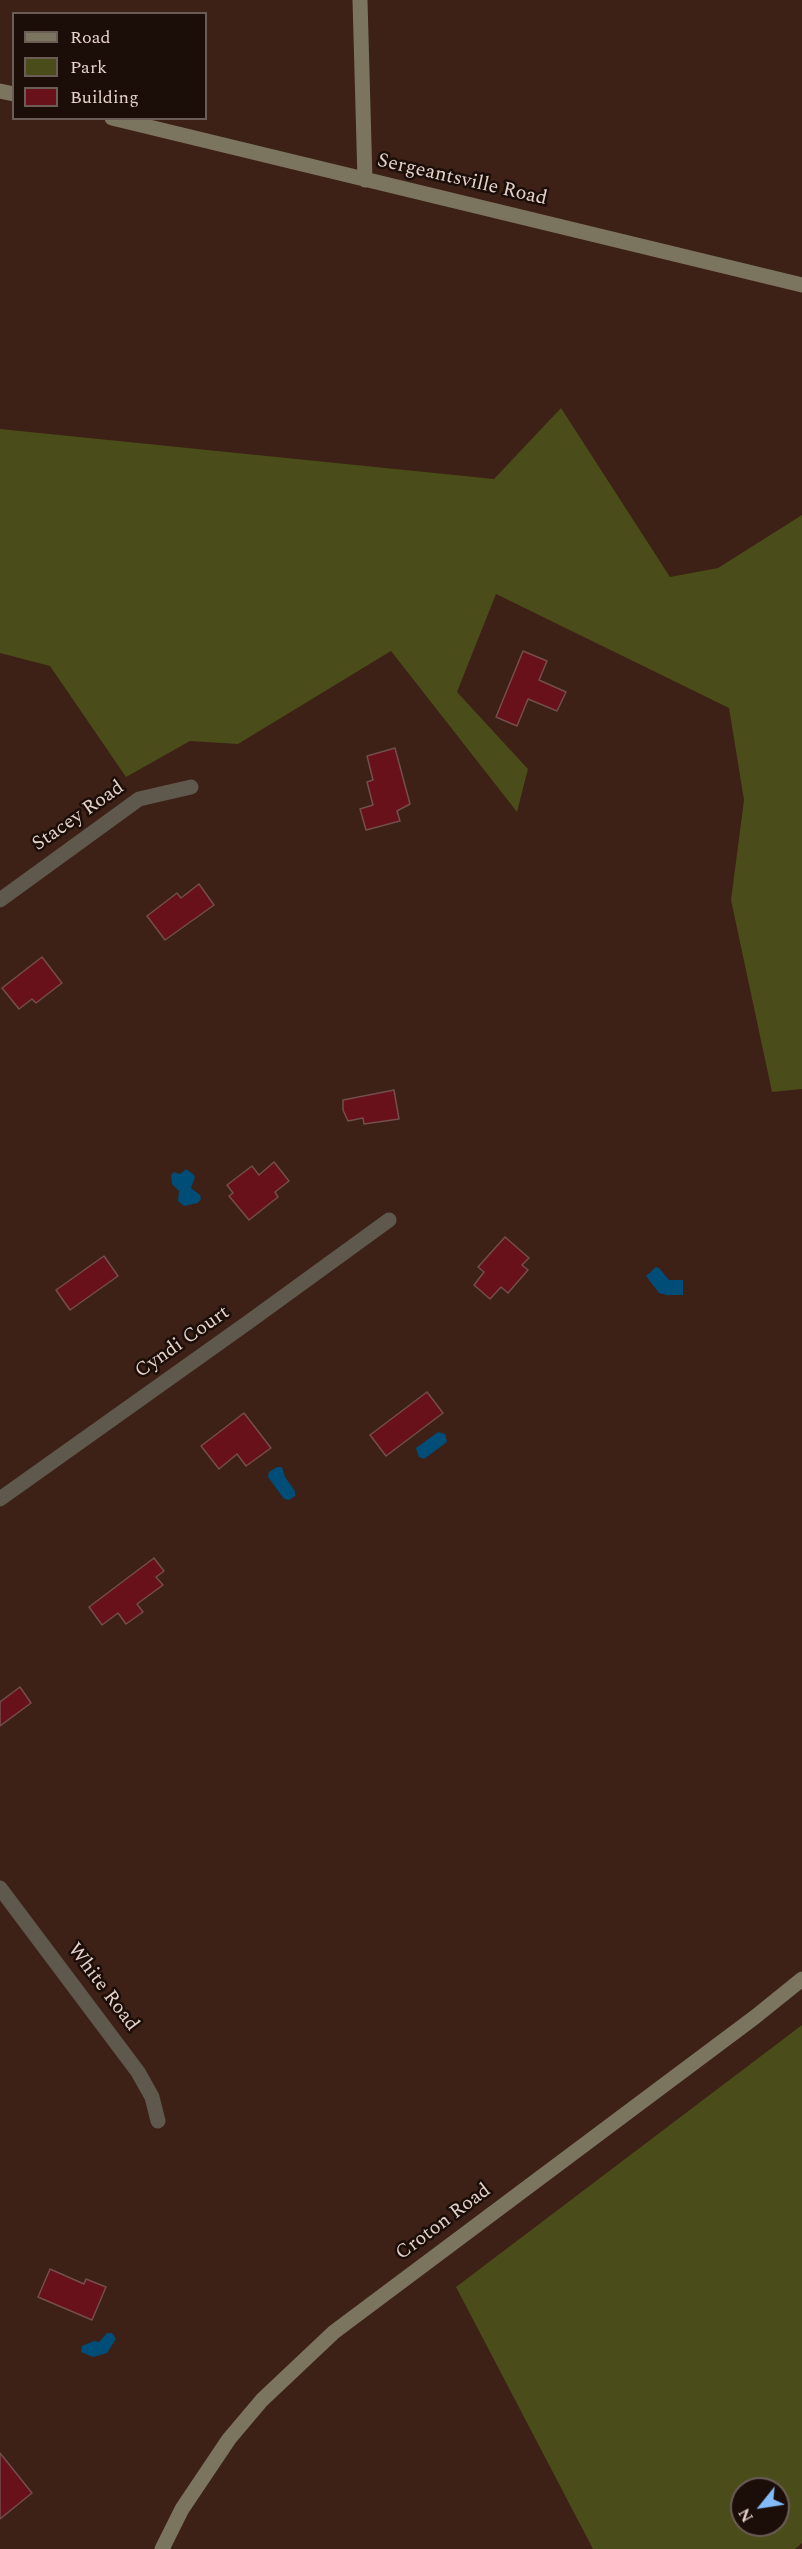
<!DOCTYPE html>
<html>
<head>
<meta charset="utf-8">
<style>
  body { margin:0 }
  #map { position:relative; width:802px; height:2549px; overflow:hidden; background:#3d2016; font-family:Spectral,serif }
  canvas { display:block }
  .legend { position:absolute; left:12px; top:12px; width:195px; height:108px; box-sizing:border-box; background:#1b0e09; border:2px solid #6c5c56; margin:0; padding:8px 10px; list-style:none; font-size:18px; color:#e5d1ca }
  .legend li { display:flex; align-items:center; gap:12px; height:30px }
  .legend b { width:30px; border:2px solid #6c5c56 }
  .north { position:absolute; left:730px; top:2477px; width:60px; height:60px; box-sizing:border-box; background:#1b0e09; border:2px solid #6c5c56; border-radius:50%; rotate:240deg; font-size:16px; font-weight:700; line-height:24px; text-align:center; color:#e5d1ca }
  .north::after { content:''; display:block; margin:auto; width:21px; height:27px; background:#83bcfb; clip-path:polygon(50% 0,100% 100%,50% 72%,0 100%) }
</style>
</head>
<body>
<div id="map">
<canvas width="802" height="2549"></canvas>
<ul class="legend">
<li><b style="height:8px;background:#7b745e"></b>Road</li>
<li><b style="height:16px;background:#4a4c19"></b>Park</li>
<li><b style="height:16px;background:#69111a"></b>Building</li>
</ul>
<div class="north">N</div>
</div>
<script>
const ctx = document.querySelector('canvas').getContext('2d');
ctx.lineJoin = 'round';
function fill(path, color) { ctx.fillStyle = color; ctx.fill(path, 'evenodd'); }
const shape = rows => new Path2D(rows.map(r => 'M' + r).join(''));
function trace(path, color, width, dash) { ctx.strokeStyle = color; ctx.lineWidth = width; ctx.lineCap = dash ? 'butt' : 'round'; ctx.setLineDash(dash || []); ctx.stroke(path); }
function drawText(font, color, halo, rows, align = 'center') {
  ctx.font = font + ' Spectral,serif'; ctx.lineWidth = 5; ctx.setLineDash([]); ctx.textBaseline = 'middle'; ctx.strokeStyle = halo; ctx.fillStyle = color; for (const [text, x, y, turn = 0] of rows) {
    ctx.save(); ctx.translate(x, y); ctx.rotate((+turn || 0) * Math.PI / 180); ctx.textAlign = isNaN(turn) ? turn : align; if (halo) ctx.strokeText(text, 0, 0); ctx.fillText(text, 0, 0); ctx.restore();
  }
}
const green = shape([
  [561,408,670,577,718,568,802,515,802,1089,772,1092,731,900,744,800,729,708,496,594,457,692,528,769,517,812,391,651,238,744,190,741,126,777,50,666,0,653,0,429,494,479],
  [802,2025,802,2543,795,2549,593,2549,456,2287],
  [742,2489,778,2489,778,2525,742,2525]
]);
const water = shape([
  [186,1169,193,1174,195,1177,191,1188,200,1195,201,1199,198,1203,184,1206,178,1201,179,1191,172,1184,171,1175,174,1172,180,1174],
  [656,1267,659,1268,669,1280,683,1280,683,1295,667,1295,659,1293,646,1276],
  [438,1432,445,1434,447,1442,424,1459,419,1457,416,1448],
  [277,1467,282,1467,285,1477,295,1491,295,1496,289,1500,284,1499,268,1477,269,1472],
  [107,2333,112,2333,116,2339,107,2353,93,2357,81,2352,82,2346,94,2341,99,2342]
]);
const building = shape([
  [523,651,547,661,539,680,566,692,557,711,528,699,517,726,496,717,523,651],
  [395,748,410,804,397,811,400,821,366,830,360,809,373,805,367,782,373,780,367,756,395,748],
  [199,884,214,905,165,940,147,916,177,893,181,898,199,884],
  [42,957,62,983,36,1003,32,999,19,1009,2,988,42,957],
  [394,1090,399,1119,364,1124,363,1118,348,1121,343,1110,343,1100,394,1090],
  [274,1162,289,1181,275,1192,278,1197,249,1220,229,1196,233,1193,227,1185,252,1166,259,1175,274,1162],
  [505,1237,529,1258,522,1265,528,1270,508,1293,501,1287,490,1299,474,1285,484,1272,478,1267,505,1237],
  [104,1256,118,1276,70,1310,56,1290,104,1256],
  [427,1392,443,1413,386,1456,370,1435,427,1392],
  [244,1413,271,1448,246,1466,237,1454,219,1469,201,1446,244,1413],
  [154,1558,164,1571,156,1577,163,1585,137,1604,143,1612,126,1624,118,1613,102,1625,89,1607,154,1558],
  [20,1687,31,1703,0,1726,0,1702,20,1687],
  [50,2269,84,2284,86,2279,106,2287,92,2320,38,2297,50,2269],
  [0,2453,32,2493,0,2519,0,2453]
]);
const minor = shape([
  [0,900,139,799,191,787],
  [0,1499,250,1321,389,1220],
  [0,1888,138,2072,152,2097,158,2121]
]);
const secondary = shape([
  [360,0,365,180],
  [0,91,14,94],
  [112,118,802,285],
  [162,2549,182,2509,229,2439,262,2400,334,2332,755,2017,802,1979]
]);
const streetNames = [
  ["Sergeantsville Road",462,181,13],
  ["Stacey Road",79,817,-35],
  ["Cyndi Court",183,1343,-35],
  ["White Road",102,1988,53],
  ["Croton Road",444,2223,-37]
];
fill(green, '#4a4c19');
fill(water, '#004d77');
fill(building, '#69111a');
trace(building, '#724e4d', 1.5);
trace(minor, '#5e594c', 15);
trace(secondary, '#7b745e', 15);
drawText('20px', '#e5d1ca', '#1b0e09', streetNames);
</script>
</body>
</html>
